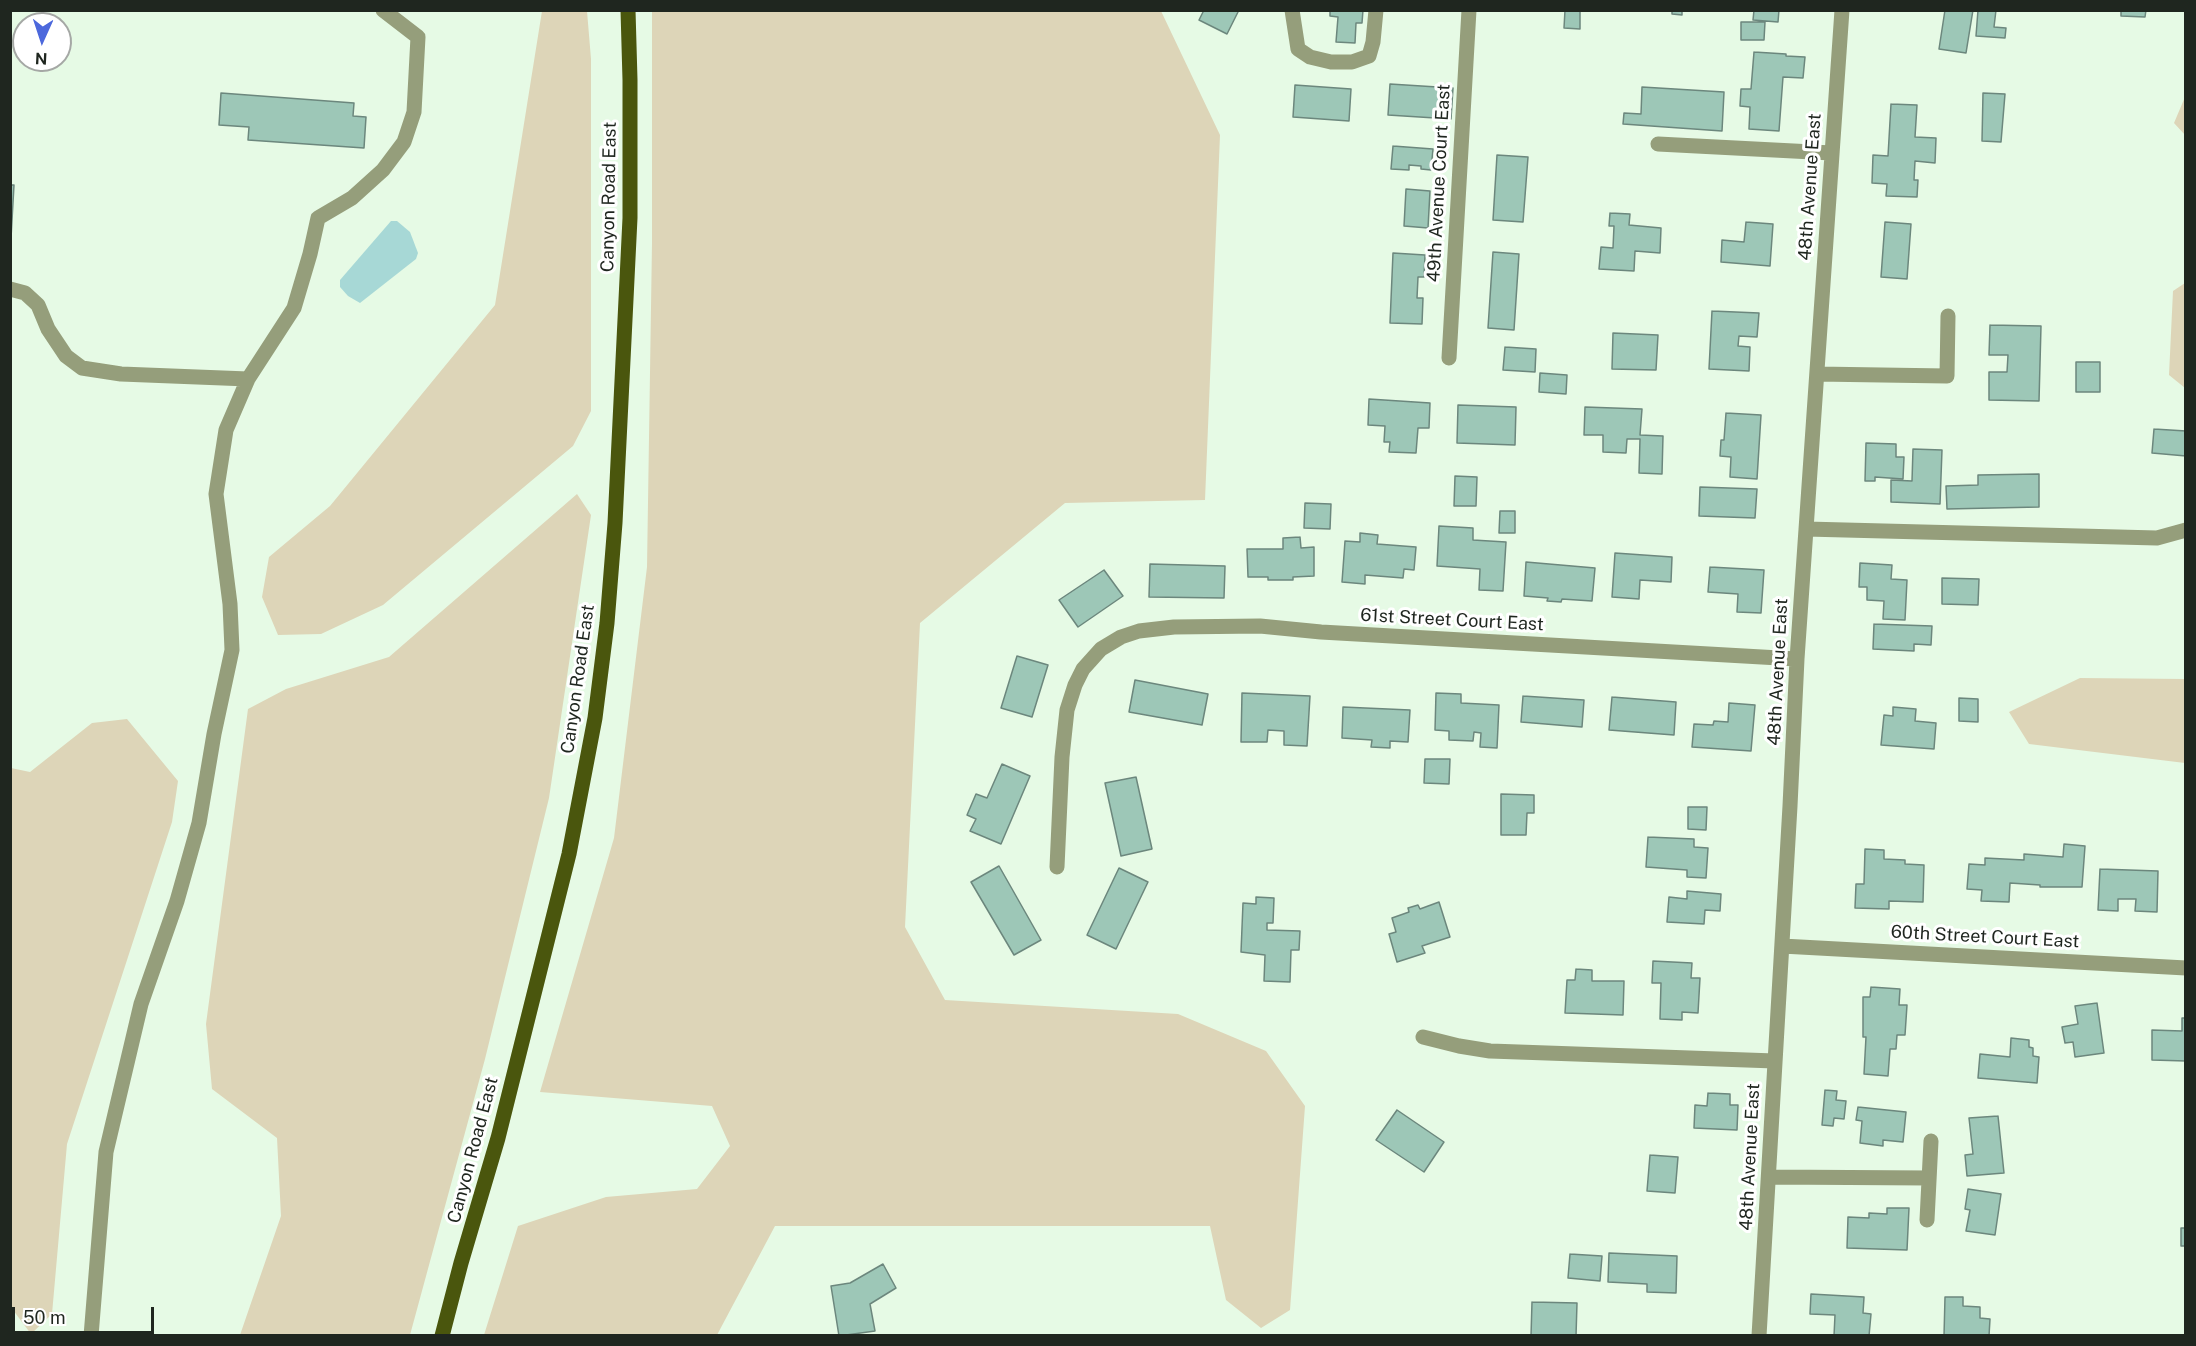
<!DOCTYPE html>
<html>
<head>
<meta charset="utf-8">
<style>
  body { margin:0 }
  #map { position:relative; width:2196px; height:1346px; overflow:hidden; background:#e6fae5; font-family:"Public Sans",sans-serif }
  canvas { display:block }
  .frame { position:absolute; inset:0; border:12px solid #1f261f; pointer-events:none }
  .north { position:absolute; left:12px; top:12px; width:60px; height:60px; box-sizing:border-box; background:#fff; border:2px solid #a5a8a5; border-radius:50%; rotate:183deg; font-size:16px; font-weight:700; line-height:24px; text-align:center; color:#1f261f }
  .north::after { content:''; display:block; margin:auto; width:21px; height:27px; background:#4c68dc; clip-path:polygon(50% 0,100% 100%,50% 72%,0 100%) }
  .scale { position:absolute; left:12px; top:1307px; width:142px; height:27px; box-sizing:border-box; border:3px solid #1f261f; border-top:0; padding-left:8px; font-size:18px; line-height:21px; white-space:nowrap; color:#1f261f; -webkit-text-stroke:4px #fff; paint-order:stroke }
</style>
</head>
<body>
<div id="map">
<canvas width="2196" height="1346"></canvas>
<div class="frame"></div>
<div class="north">N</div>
<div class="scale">50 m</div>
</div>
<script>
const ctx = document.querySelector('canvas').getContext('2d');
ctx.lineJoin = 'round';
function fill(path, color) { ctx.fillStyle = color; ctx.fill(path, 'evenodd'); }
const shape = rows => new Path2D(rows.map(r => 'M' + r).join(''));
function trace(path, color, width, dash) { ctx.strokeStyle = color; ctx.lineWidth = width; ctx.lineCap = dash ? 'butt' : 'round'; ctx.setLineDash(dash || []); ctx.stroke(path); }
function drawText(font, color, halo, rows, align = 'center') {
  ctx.font = font + ' "Public Sans",sans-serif'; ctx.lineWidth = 6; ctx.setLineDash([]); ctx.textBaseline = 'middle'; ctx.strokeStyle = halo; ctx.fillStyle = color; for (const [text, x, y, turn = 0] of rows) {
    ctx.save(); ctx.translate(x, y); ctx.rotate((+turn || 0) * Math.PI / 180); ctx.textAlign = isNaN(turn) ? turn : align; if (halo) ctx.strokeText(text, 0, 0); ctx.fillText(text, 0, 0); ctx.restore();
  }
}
const green = shape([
  [542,11,587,11,591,59,591,411,573,446,383,605,321,634,278,635,262,597,269,557,330,506,495,305],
  [652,11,1161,11,1220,135,1205,500,1065,503,920,623,905,927,945,1000,1178,1014,1266,1051,1305,1106,1290,1310,1261,1328,1226,1300,1210,1226,775,1226,717,1335,484,1335,518,1226,606,1197,697,1189,730,1146,712,1106,540,1092,614,838,647,567,652,243],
  [2185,97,2185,135,2174,123],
  [2185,283,2185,388,2169,375,2173,291],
  [577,494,591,515,549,798,485,1059,410,1335,240,1335,281,1216,277,1138,212,1089,206,1024,248,709,286,689,389,657],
  [2080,678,2185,679,2185,763,2029,744,2009,712],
  [127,719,178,781,172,822,67,1144,52,1314,31,1334,10,1306,11,768,30,772,92,723]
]);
const water = shape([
  [391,221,397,221,410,232,418,253,416,259,360,303,348,296,340,287,340,280]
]);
const building = shape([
  [1204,10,1239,10,1227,34,1199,20,1204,10],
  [1330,10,1363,10,1362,23,1356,23,1355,43,1336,42,1338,17,1330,16,1330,10],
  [1565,10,1580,10,1580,29,1564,28,1565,10],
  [1672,10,1682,10,1682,15,1672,14,1672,10],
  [1754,10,1779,10,1778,22,1753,20,1754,10],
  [1945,10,1973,10,1966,53,1939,49,1945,10],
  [1978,10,1996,10,1994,27,2006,28,2005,38,1976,36,1978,10],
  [2121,10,2146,10,2145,17,2121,16,2121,10],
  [1741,22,1765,22,1764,40,1741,40,1741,22],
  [1754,52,1786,54,1786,56,1805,57,1803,78,1783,77,1779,131,1749,129,1750,107,1740,106,1741,89,1751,89,1754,52],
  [1390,84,1453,88,1451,119,1388,115,1390,84],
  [1295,85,1351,89,1349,121,1293,117,1295,85],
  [1642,87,1724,92,1722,131,1623,124,1624,113,1641,114,1642,87],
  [221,93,354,103,353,116,366,117,364,148,248,140,249,127,219,125,221,93],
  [1983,93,2005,94,2001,142,1982,141,1983,93],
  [1891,104,1917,105,1915,137,1936,138,1935,163,1915,161,1914,180,1918,180,1917,197,1886,196,1887,184,1872,183,1873,155,1888,156,1891,104],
  [1393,146,1433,149,1431,170,1421,169,1421,166,1409,165,1409,170,1391,169,1393,146],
  [1497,155,1528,157,1523,222,1493,220,1497,155],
  [10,185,14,185,11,238,10,238,10,185],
  [1406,189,1430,191,1428,228,1404,226,1406,189],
  [1610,213,1630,214,1629,225,1661,228,1660,253,1635,251,1634,271,1599,269,1601,247,1613,248,1614,226,1609,226,1610,213],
  [1746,222,1773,224,1770,266,1721,262,1722,240,1744,242,1746,222],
  [1885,222,1911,224,1907,279,1881,277,1885,222],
  [1493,252,1519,254,1514,330,1488,328,1493,252],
  [1393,253,1425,255,1424,277,1418,277,1417,298,1423,298,1422,324,1390,323,1393,253],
  [1712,311,1759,313,1757,337,1739,336,1738,346,1750,347,1749,371,1709,369,1712,311],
  [1990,325,2041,326,2039,401,1989,400,1989,372,2007,372,2008,355,1989,355,1990,325],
  [1613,333,1658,335,1656,370,1612,369,1613,333],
  [1505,347,1536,349,1535,372,1503,370,1505,347],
  [2076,362,2100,362,2100,392,2076,392,2076,362],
  [1540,373,1567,375,1566,394,1539,392,1540,373],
  [1369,399,1430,403,1429,428,1418,428,1416,453,1389,452,1390,442,1384,442,1385,426,1368,425,1369,399],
  [1458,405,1516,407,1515,445,1457,443,1458,405],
  [1585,407,1642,409,1640,435,1663,436,1662,474,1639,473,1640,439,1627,439,1626,453,1603,452,1603,435,1584,435,1585,407],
  [1726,413,1761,415,1757,479,1730,477,1731,457,1720,456,1721,440,1724,440,1726,413],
  [2154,429,2186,431,2186,456,2152,453,2154,429],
  [1866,443,1896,444,1896,457,1904,457,1903,479,1875,477,1875,481,1865,481,1866,443],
  [1913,449,1942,450,1940,504,1891,502,1891,480,1912,481,1913,449],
  [2039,474,2039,507,1947,509,1946,486,1978,485,1978,475,2039,474],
  [1455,476,1477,477,1476,506,1454,506,1455,476],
  [1700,487,1757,489,1755,518,1699,516,1700,487],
  [1305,503,1331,504,1330,529,1304,528,1305,503],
  [1500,511,1515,511,1515,533,1499,533,1500,511],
  [1439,526,1473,528,1473,540,1506,542,1503,591,1479,590,1480,569,1437,566,1439,526],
  [1360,533,1378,535,1377,544,1416,547,1414,570,1404,569,1403,578,1365,575,1365,584,1342,582,1345,541,1360,542,1360,533],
  [1300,537,1301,548,1314,547,1314,576,1293,577,1293,580,1268,580,1268,577,1248,577,1247,549,1283,549,1283,538,1300,537],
  [1615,553,1672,557,1671,582,1640,580,1639,599,1612,597,1615,553],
  [1526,562,1595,568,1592,601,1562,599,1561,602,1547,601,1548,598,1524,596,1526,562],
  [1860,563,1892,565,1891,579,1907,580,1905,620,1883,619,1884,601,1867,600,1867,587,1859,587,1860,563],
  [1150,564,1225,566,1224,598,1149,597,1150,564],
  [1710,567,1764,570,1761,613,1737,612,1738,594,1708,592,1710,567],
  [1104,570,1123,596,1078,627,1059,600,1104,570],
  [1942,578,1979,579,1978,605,1942,604,1942,578],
  [1874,624,1932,626,1931,645,1914,644,1914,651,1873,649,1874,624],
  [1017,656,1048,665,1032,717,1001,708,1017,656],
  [1135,680,1208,694,1202,725,1129,712,1135,680],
  [1242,693,1310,696,1307,746,1284,745,1284,731,1268,730,1267,742,1241,742,1242,693],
  [1436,693,1461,694,1461,703,1499,705,1497,748,1480,747,1481,733,1474,732,1473,741,1449,740,1449,731,1435,730,1436,693],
  [1523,696,1584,700,1582,727,1521,722,1523,696],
  [1612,697,1676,702,1674,735,1609,730,1612,697],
  [1959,698,1978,699,1978,722,1959,721,1959,698],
  [1729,703,1755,705,1751,751,1692,747,1694,724,1713,725,1714,721,1728,722,1729,703],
  [1343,707,1410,710,1408,742,1390,741,1390,748,1371,747,1372,740,1342,738,1343,707],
  [1893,707,1916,709,1915,721,1936,723,1934,749,1881,745,1884,715,1893,716,1893,707],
  [1425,759,1450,759,1449,784,1424,783,1425,759],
  [1002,764,1030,776,1001,844,970,831,976,819,967,815,976,794,987,798,1002,764],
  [1136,777,1152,849,1121,856,1105,783,1136,777],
  [1501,794,1534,795,1534,813,1527,813,1526,835,1501,835,1501,794],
  [1688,807,1707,807,1706,830,1688,829,1688,807],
  [1648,837,1694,839,1694,847,1708,848,1706,878,1687,877,1687,870,1646,867,1648,837],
  [2064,844,2085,846,2082,887,2040,887,2040,885,2010,883,2009,902,1981,901,1982,890,1967,889,1969,864,1985,865,1985,858,2024,860,2024,854,2063,857,2064,844],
  [1865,849,1884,850,1884,859,1905,860,1905,864,1924,865,1923,902,1889,901,1889,909,1855,908,1856,884,1864,884,1865,849],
  [999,866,1041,940,1014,955,971,882,999,866],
  [1119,868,1148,882,1116,949,1087,935,1119,868],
  [2100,869,2158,871,2157,912,2135,911,2136,899,2118,899,2118,911,2098,910,2100,869],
  [1687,891,1721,894,1720,911,1705,910,1704,924,1667,922,1669,897,1687,899,1687,891],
  [1256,897,1274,898,1273,923,1267,923,1267,930,1300,931,1299,950,1291,950,1290,982,1264,981,1265,955,1241,952,1243,903,1256,904,1256,897],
  [1439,902,1450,937,1422,946,1425,953,1397,962,1389,934,1396,932,1392,918,1409,912,1408,908,1418,905,1420,909,1439,902],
  [1653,961,1692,963,1691,978,1700,978,1698,1013,1682,1012,1682,1020,1660,1019,1661,983,1652,983,1653,961],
  [1576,969,1592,970,1592,981,1624,981,1623,1015,1565,1013,1567,980,1575,980,1576,969],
  [1871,987,1900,989,1899,1005,1907,1005,1905,1035,1897,1035,1896,1049,1890,1049,1888,1076,1864,1074,1866,1037,1863,1037,1863,997,1870,997,1871,987],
  [2097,1003,2104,1053,2075,1057,2073,1042,2065,1043,2062,1027,2078,1024,2075,1006,2097,1003],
  [2182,1018,2186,1018,2186,1061,2152,1060,2152,1030,2182,1031,2182,1018],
  [2011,1038,2029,1040,2029,1047,2033,1048,2033,1056,2039,1057,2037,1083,1978,1078,1980,1054,2010,1057,2011,1038],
  [1825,1090,1837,1091,1836,1100,1846,1101,1844,1119,1834,1118,1833,1126,1822,1125,1825,1090],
  [1708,1093,1730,1094,1730,1105,1738,1105,1737,1130,1694,1128,1695,1105,1707,1106,1708,1093],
  [1858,1107,1906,1112,1903,1142,1883,1140,1883,1146,1860,1143,1862,1121,1856,1120,1858,1107],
  [1397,1110,1444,1142,1424,1172,1376,1140,1397,1110],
  [1998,1116,2004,1173,1967,1176,1965,1155,1973,1154,1969,1118,1998,1116],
  [1650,1155,1678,1157,1675,1193,1647,1191,1650,1155],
  [1968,1189,2001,1194,1995,1235,1966,1231,1970,1210,1965,1209,1968,1189],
  [1887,1208,1909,1208,1907,1250,1847,1248,1848,1217,1869,1218,1869,1213,1887,1214,1887,1208],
  [2185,1216,2186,1246,2181,1246,2181,1228,2185,1228,2185,1216],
  [1609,1253,1677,1256,1676,1293,1647,1292,1647,1284,1608,1282,1609,1253],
  [1570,1254,1602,1256,1600,1281,1568,1278,1570,1254],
  [883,1264,896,1288,870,1304,875,1331,839,1336,831,1286,850,1283,883,1264],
  [1811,1294,1864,1297,1863,1313,1871,1314,1869,1336,1834,1336,1835,1315,1810,1314,1811,1294],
  [1945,1297,1963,1297,1963,1306,1980,1307,1980,1318,1990,1319,1989,1336,1944,1336,1945,1297],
  [1532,1302,1577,1303,1576,1336,1531,1336,1532,1302]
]);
const minor = shape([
  [1292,10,1298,49,1310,57,1331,62,1352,62,1369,56,1373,42,1376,10],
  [1658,144,1832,153],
  [10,289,25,293,38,305,48,329,66,356,82,368,121,374,248,379],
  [1449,358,1469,10],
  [1817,374,1947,376,1948,316],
  [1806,529,2157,538,2186,530],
  [1057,867,1062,757,1067,710,1075,685,1083,669,1101,649,1121,637,1139,631,1174,627,1260,626,1321,632,1797,659],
  [1782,946,2186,968],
  [1423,1037,1459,1046,1490,1051,1775,1061],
  [1769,1177,1929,1178],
  [1927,1220,1931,1141],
  [91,1336,106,1152,141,1004,177,901,199,823,214,734,232,650,230,604,216,494,226,430,248,379,294,308,310,254,318,218,352,198,383,170,404,142,414,112,418,37,383,10],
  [1759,1336,1790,806,1797,659,1842,10]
]);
const major = shape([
  [442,1336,461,1263,498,1138,569,854,595,718,607,623,615,523,630,218,630,80,628,10]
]);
const streetNames = [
  ["49th Avenue Court East",1439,183,-87],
  ["48th Avenue East",1810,187,-86],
  ["Canyon Road East",609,197,-89],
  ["61st Street Court East",1452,620,3],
  ["48th Avenue East",1778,672,-87],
  ["Canyon Road East",578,679,-82],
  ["60th Street Court East",1985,937,3],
  ["Canyon Road East",473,1150,-75],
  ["48th Avenue East",1750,1157,-87]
];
fill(green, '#ddd5b8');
fill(water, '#a7d8d6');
fill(building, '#9dc7b7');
trace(building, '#6c877d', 1.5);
trace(minor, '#959e7b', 15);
trace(major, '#4a560d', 15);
drawText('18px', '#1f261f', '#fff', streetNames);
</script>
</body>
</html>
